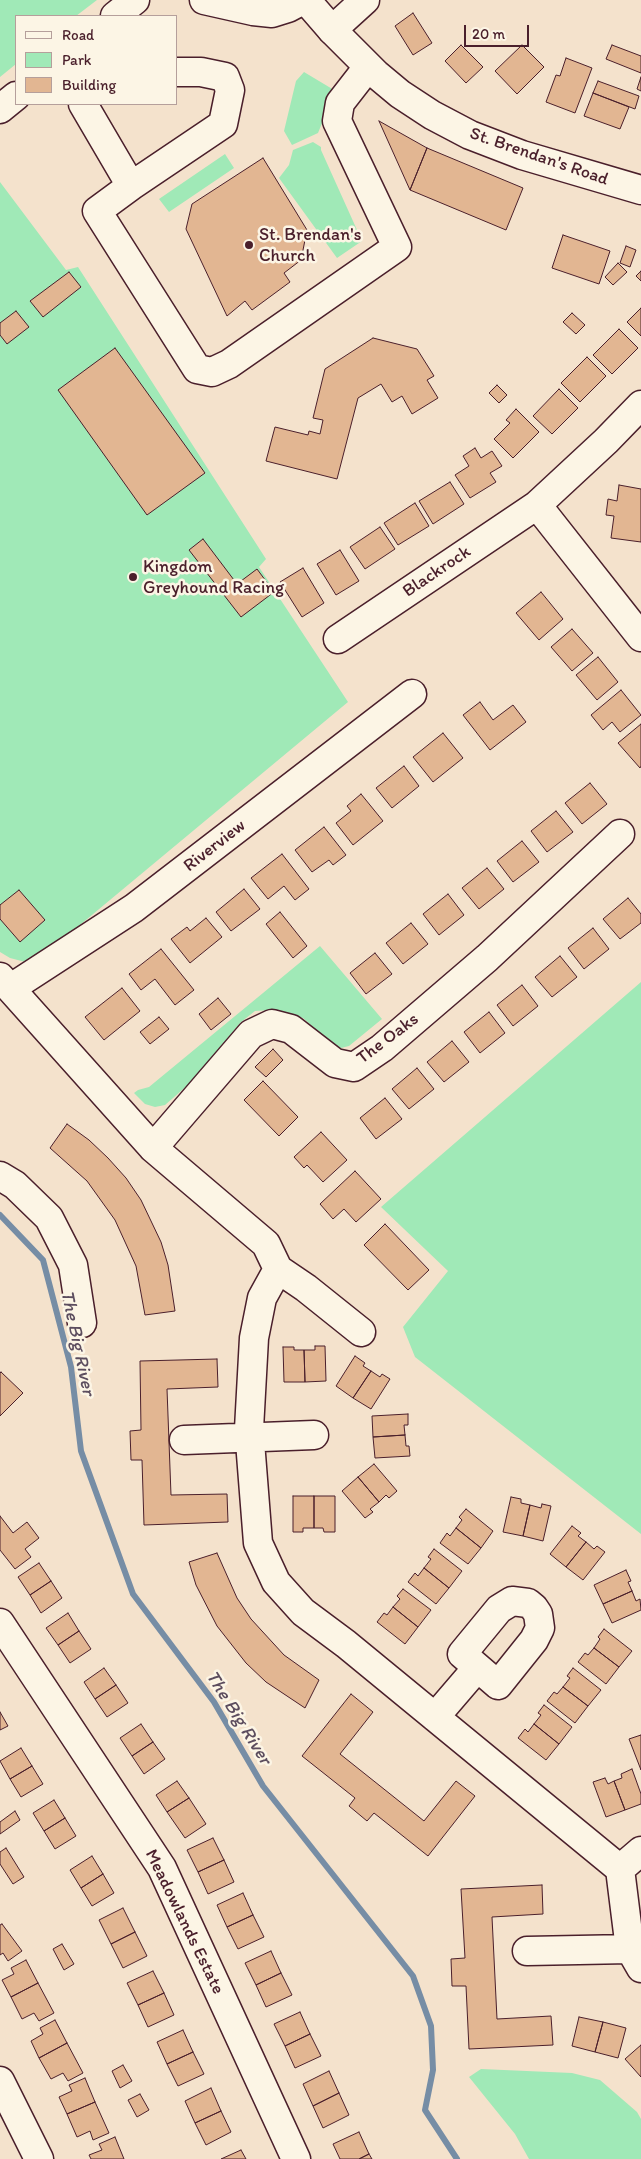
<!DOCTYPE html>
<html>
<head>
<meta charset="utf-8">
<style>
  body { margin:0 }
  #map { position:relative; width:641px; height:2159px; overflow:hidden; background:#f4e2cc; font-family:Itim,sans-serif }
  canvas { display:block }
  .legend { position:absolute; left:15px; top:15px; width:162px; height:90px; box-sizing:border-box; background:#fcf5e5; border:1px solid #b59f9b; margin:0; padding:6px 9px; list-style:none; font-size:15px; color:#4a1f2b }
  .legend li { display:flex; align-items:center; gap:10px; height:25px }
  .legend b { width:25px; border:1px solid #b59f9b }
  .scale { position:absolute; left:464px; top:25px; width:65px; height:22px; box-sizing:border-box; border:2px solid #4a1f2b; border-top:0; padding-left:6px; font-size:15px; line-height:18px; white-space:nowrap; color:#4a1f2b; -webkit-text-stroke:4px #fcf5e5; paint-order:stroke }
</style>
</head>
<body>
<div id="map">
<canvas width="641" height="2159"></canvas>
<ul class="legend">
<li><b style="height:6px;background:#fcf5e5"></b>Road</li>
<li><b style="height:14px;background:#a0e9b7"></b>Park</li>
<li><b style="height:14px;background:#e2b692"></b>Building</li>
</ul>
<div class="scale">20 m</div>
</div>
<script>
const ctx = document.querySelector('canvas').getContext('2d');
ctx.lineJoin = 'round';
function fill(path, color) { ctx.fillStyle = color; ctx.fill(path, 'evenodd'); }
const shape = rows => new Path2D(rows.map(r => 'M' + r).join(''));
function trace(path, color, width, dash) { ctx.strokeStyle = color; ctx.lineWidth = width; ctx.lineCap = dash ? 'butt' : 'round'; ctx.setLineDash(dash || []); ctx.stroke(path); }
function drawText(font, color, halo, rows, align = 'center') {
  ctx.font = font + ' Itim,sans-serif'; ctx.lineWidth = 5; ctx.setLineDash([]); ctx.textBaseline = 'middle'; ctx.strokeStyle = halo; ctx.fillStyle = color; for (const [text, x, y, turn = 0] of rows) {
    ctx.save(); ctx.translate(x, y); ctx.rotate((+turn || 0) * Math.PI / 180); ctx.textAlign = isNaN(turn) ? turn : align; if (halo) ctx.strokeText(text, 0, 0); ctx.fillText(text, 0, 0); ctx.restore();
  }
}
const green = shape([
  [0,0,97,0,76,16,16,16,16,64,0,77],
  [304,72,334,90,331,101,318,133,292,145,284,131,296,81],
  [313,142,321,147,321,150,362,241,337,258,279,178,289,165,293,150],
  [225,154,234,168,169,212,159,199],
  [0,182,66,270,78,267,266,559,259,567,348,702,33,964,10,958,0,952],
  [320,946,382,1019,349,1046,341,1048,332,1044,303,1018,271,1010,255,1011,241,1022,189,1084,165,1105,155,1107,145,1104,134,1093,138,1090,149,1087],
  [641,982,641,1534,415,1357,403,1327,448,1271,381,1207],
  [481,2069,572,2073,600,2080,637,2112,641,2119,641,2159,529,2159,515,2134,469,2077]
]);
const stream = shape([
  [0,1215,43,1260,71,1367,81,1451,133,1594,214,1702,263,1786,413,1976,431,2026,433,2070,425,2110,457,2159]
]);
const building = shape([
  [413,13,432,43,413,55,395,26,413,13],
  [461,45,483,67,466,83,445,61,461,45],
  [522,45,544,67,517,94,495,71,522,45],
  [612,45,641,56,641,73,606,59,612,45],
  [566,58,592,68,575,113,546,102,556,75,560,76,566,58],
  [641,77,641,91,637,89,641,77],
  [598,81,639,96,635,109,593,93,598,81],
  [593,93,629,107,620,129,584,116,593,93],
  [379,121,427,148,410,190,379,121],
  [427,148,523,188,506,230,410,190,427,148],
  [263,158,307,230,301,260,284,273,290,282,252,310,245,301,227,316,186,229,192,204,263,158],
  [563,235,610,251,599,284,552,268,563,235],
  [626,246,636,250,630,267,620,263,626,246],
  [618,263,627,272,613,285,605,277,618,263],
  [641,271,641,281,636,276,641,271],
  [69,272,81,287,43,317,30,301,69,272],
  [641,308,641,336,627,322,641,308],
  [16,311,29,327,7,344,0,335,0,323,16,311],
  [572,313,585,325,576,334,563,322,572,313],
  [619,329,638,348,612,374,593,355,619,329],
  [373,338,417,349,434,376,427,380,438,398,412,414,402,396,392,402,381,384,358,398,337,479,266,461,275,427,308,435,309,431,320,434,323,420,313,418,325,369,373,338],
  [115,348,205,473,147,515,58,390,115,348],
  [587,357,606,376,580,402,561,383,587,357],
  [497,385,507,395,499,403,489,393,497,385],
  [559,389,578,408,552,434,533,416,559,389],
  [516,409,539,432,513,458,494,439,510,423,506,420,516,409],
  [475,448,481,458,492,451,502,466,490,473,496,482,470,498,455,475,469,466,463,456,475,448],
  [450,482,464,504,433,524,419,501,450,482],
  [619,485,641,489,641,542,611,538,614,516,606,515,608,499,617,501,619,485],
  [415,503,429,526,398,545,384,523,415,503],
  [380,527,395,549,365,569,350,547,380,527],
  [203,539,237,584,257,569,274,592,241,617,189,550,203,539],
  [340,550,359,581,336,595,317,564,340,550],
  [303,568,324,603,302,617,280,582,303,568],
  [541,592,563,619,539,640,516,613,541,592],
  [572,629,593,653,572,671,551,647,572,629],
  [598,657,618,682,597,700,576,675,598,657],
  [621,690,641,715,620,732,612,722,603,730,591,715,621,690],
  [480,702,493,720,513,705,526,722,490,750,463,715,480,702],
  [641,724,641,766,640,768,618,743,641,724],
  [443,733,463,758,433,782,413,757,443,733],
  [404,766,419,786,392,808,376,788,404,766],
  [590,783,607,804,582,824,565,803,590,783],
  [361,794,383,821,353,845,336,823,351,811,347,806,361,794],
  [556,811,573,832,547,852,531,831,556,811],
  [324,827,346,855,333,865,329,860,312,872,295,850,324,827],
  [522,841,539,862,513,882,497,861,522,841],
  [282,854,309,889,295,900,284,886,268,899,251,878,282,854],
  [487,868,504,889,479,909,462,888,487,868],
  [244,889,260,909,231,931,216,912,244,889],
  [19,890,45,920,20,942,0,919,0,905,19,890],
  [448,894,464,915,439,935,423,914,448,894],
  [628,898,641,914,641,923,620,939,603,919,628,898],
  [280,912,307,946,293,958,266,924,280,912],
  [206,918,222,937,190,963,171,939,187,927,190,931,206,918],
  [411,923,428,944,403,964,386,943,411,923],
  [593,928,609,949,584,969,568,948,593,928],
  [161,949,194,990,175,1005,155,979,141,990,129,974,161,949],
  [375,953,392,974,366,994,350,973,375,953],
  [560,956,577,977,552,997,535,977,560,956],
  [522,985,538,1006,513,1026,497,1005,522,985],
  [122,988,140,1011,104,1040,85,1017,122,988],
  [218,998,231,1014,211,1030,199,1014,218,998],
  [489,1012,505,1033,480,1053,464,1032,489,1012],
  [159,1017,169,1029,150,1044,140,1032,159,1017],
  [452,1041,469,1062,444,1082,427,1062,452,1041],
  [273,1049,283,1060,266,1077,255,1067,273,1049],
  [417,1068,434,1089,409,1109,392,1089,417,1068],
  [263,1081,298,1117,279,1136,244,1100,263,1081],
  [385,1098,402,1119,376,1139,360,1118,385,1098],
  [67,1124,89,1140,108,1158,126,1178,141,1200,161,1242,168,1265,175,1311,145,1315,136,1266,115,1220,87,1181,50,1148,67,1124],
  [321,1132,347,1160,323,1182,307,1165,304,1168,294,1157,321,1132],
  [355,1171,381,1199,356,1222,344,1209,333,1219,320,1204,355,1171],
  [385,1224,429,1270,408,1290,364,1245,385,1224],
  [315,1346,325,1346,326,1381,305,1382,304,1350,315,1350,315,1346],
  [283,1347,294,1347,294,1350,304,1350,305,1382,284,1382,283,1347],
  [355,1356,365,1363,363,1366,371,1371,353,1398,336,1386,355,1356],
  [217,1359,218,1387,167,1389,171,1495,227,1494,228,1522,144,1525,142,1460,131,1460,130,1431,141,1430,140,1361,217,1359],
  [371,1371,380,1377,382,1374,390,1379,371,1409,353,1398,371,1371],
  [1,1372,23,1393,0,1416,0,1373,1,1372],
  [408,1414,408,1425,404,1425,405,1435,373,1437,372,1416,408,1414],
  [405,1435,406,1446,409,1446,410,1456,375,1458,373,1437,405,1435],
  [374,1464,397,1491,389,1498,386,1495,379,1502,358,1477,374,1464],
  [358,1477,379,1502,370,1509,373,1512,365,1518,342,1491,358,1477],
  [293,1496,314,1496,314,1528,303,1528,303,1532,293,1532,293,1496],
  [314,1496,335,1496,335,1532,324,1532,323,1528,314,1528,314,1496],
  [511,1497,521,1499,521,1503,530,1505,523,1536,503,1532,511,1497],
  [542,1504,551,1506,543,1541,523,1536,530,1505,541,1508,542,1504],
  [466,1509,493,1531,481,1548,456,1528,462,1520,459,1517,466,1509],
  [0,1516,13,1533,27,1522,39,1538,25,1549,31,1557,15,1569,0,1550,0,1516],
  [572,1526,581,1533,578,1536,586,1542,566,1567,550,1554,572,1526],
  [456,1528,481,1548,468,1564,440,1543,447,1533,450,1536,456,1528],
  [586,1542,594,1549,597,1546,605,1552,583,1580,566,1567,586,1542],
  [434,1549,462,1571,449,1588,424,1568,431,1559,428,1557,434,1549],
  [217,1553,237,1598,251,1619,284,1655,319,1680,305,1708,266,1682,246,1663,217,1626,196,1585,189,1562,217,1553],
  [39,1563,51,1581,30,1595,18,1577,39,1563],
  [424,1568,449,1588,436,1604,408,1582,415,1573,418,1576,424,1568],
  [626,1570,631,1581,628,1582,632,1591,603,1604,594,1585,626,1570],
  [51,1581,62,1598,41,1613,30,1595,51,1581],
  [403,1589,431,1610,418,1627,393,1607,400,1599,397,1596,403,1589],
  [632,1591,636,1601,640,1599,641,1610,612,1623,603,1604,632,1591],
  [393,1607,418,1627,405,1644,377,1622,384,1613,387,1615,393,1607],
  [68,1613,79,1631,58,1645,46,1628,68,1613],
  [604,1629,632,1651,619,1667,594,1648,600,1639,598,1637,604,1629],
  [79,1631,91,1649,70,1663,58,1645,79,1631],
  [594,1648,619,1667,606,1684,578,1662,585,1653,588,1655,594,1648],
  [104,1668,116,1685,95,1699,84,1682,104,1668],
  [573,1668,601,1690,588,1706,563,1687,570,1678,567,1676,573,1668],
  [116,1685,128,1703,107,1717,95,1699,116,1685],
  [563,1687,588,1706,575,1723,547,1701,554,1692,557,1694,563,1687],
  [351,1694,373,1712,340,1754,424,1821,456,1781,475,1796,428,1856,374,1813,367,1821,349,1806,355,1798,302,1756,351,1694],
  [544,1705,572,1727,559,1744,534,1724,541,1715,538,1713,544,1705],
  [0,1712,8,1726,0,1730,0,1712],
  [141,1724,153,1742,132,1756,120,1738,141,1724],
  [534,1724,559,1744,546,1760,518,1738,525,1729,528,1732,534,1724],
  [641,1735,641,1770,629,1739,641,1735],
  [153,1742,165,1759,144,1774,132,1756,153,1742],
  [21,1748,32,1766,10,1779,0,1761,21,1748],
  [32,1766,43,1784,21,1797,10,1779,32,1766],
  [632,1769,641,1794,641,1804,625,1810,614,1781,622,1778,621,1774,632,1769],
  [605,1778,608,1784,614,1781,625,1810,606,1817,593,1782,605,1778],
  [177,1781,189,1798,167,1812,156,1795,177,1781],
  [189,1798,206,1824,185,1838,167,1812,189,1798],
  [54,1800,65,1818,44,1831,33,1813,54,1800],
  [15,1811,20,1820,0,1834,0,1822,15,1811],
  [65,1818,76,1836,55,1849,44,1831,65,1818],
  [213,1838,224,1860,198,1872,187,1850,213,1838],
  [6,1848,24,1877,13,1884,0,1864,0,1852,6,1848],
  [92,1856,103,1874,81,1888,70,1870,92,1856],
  [224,1860,234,1882,208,1894,198,1872,224,1860],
  [103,1874,114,1893,92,1906,81,1888,103,1874],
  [542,1885,543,1914,492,1917,497,2019,551,2016,553,2045,469,2049,466,1986,452,1986,451,1959,465,1958,461,1889,542,1885],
  [243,1893,253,1915,227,1927,217,1905,243,1893],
  [123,1908,135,1932,111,1944,99,1920,123,1908],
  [253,1915,264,1937,238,1949,227,1927,253,1915],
  [2,1924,22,1951,8,1961,3,1953,0,1955,0,1925,2,1924],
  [135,1932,147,1956,123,1968,111,1944,135,1932],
  [62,1944,74,1964,64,1970,53,1949,62,1944],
  [271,1951,281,1973,256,1985,245,1963,271,1951],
  [26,1960,38,1983,11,1997,2,1980,14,1974,11,1968,26,1960],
  [153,1971,164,1993,138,2005,127,1983,153,1971],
  [281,1973,292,1995,266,2007,256,1985,281,1973],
  [38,1983,54,2013,39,2021,34,2013,22,2019,11,1997,38,1983],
  [164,1993,174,2015,148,2027,138,2005,164,1993],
  [300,2012,310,2034,285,2046,274,2024,300,2012],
  [579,2017,603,2022,595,2052,572,2046,579,2017],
  [55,2020,67,2043,39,2058,31,2041,43,2034,40,2028,55,2020],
  [603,2022,626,2028,618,2058,595,2052,603,2022],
  [183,2030,193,2052,167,2064,157,2042,183,2030],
  [310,2034,321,2056,295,2068,285,2046,310,2034],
  [67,2043,83,2073,68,2081,63,2073,51,2079,39,2058,67,2043],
  [641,2045,641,2077,625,2059,641,2045],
  [193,2052,204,2074,178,2086,167,2064,193,2052],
  [123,2065,132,2081,120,2088,112,2071,123,2065],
  [329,2071,339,2093,313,2106,303,2084,329,2071],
  [85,2078,95,2102,67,2114,59,2097,72,2091,69,2085,85,2078],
  [211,2088,221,2111,195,2123,185,2101,211,2088],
  [339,2093,349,2115,323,2128,313,2106,339,2093],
  [140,2094,149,2110,137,2117,128,2100,140,2094],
  [95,2102,109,2133,93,2140,90,2131,77,2137,67,2114,95,2102],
  [221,2111,231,2132,206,2145,195,2123,221,2111],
  [359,2132,369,2154,359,2159,340,2159,333,2144,359,2132],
  [115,2137,124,2159,91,2159,89,2155,102,2150,99,2144,115,2137],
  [241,2150,246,2159,221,2159,241,2150],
  [369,2154,372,2159,359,2159,369,2154]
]);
const minor = shape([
  [204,0,253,11,272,13,288,8,303,0],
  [115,16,135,0],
  [332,30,365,0],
  [83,104,131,186,97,211,197,369,212,372,229,364,397,247,337,121,340,103,368,67],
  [0,109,16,96],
  [131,186,223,124,230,90,225,77,201,72,176,72],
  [537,505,641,637],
  [338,639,537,505,606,441,641,405],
  [0,977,153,1148,266,1244,278,1269,262,1298,254,1338,249,1429,258,1543,276,1582,303,1612,346,1644,620,1869,630,1949,641,1968],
  [11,988,134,908,412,694],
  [153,1148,251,1034,272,1024,291,1029,335,1063,354,1067,382,1048,487,958,620,834],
  [0,1176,15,1185,49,1218,73,1265,82,1323],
  [278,1269,306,1288,361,1332],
  [184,1440,314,1435],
  [512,1601,528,1603,534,1608,538,1614,540,1628,534,1640,498,1685,462,1654,499,1609,512,1601],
  [0,1623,162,1868,296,2159],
  [435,1717,477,1668],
  [620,1869,641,1851],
  [527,1951,630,1949],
  [0,2081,39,2159]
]);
const major = shape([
  [306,0,332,30,376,74,400,94,432,115,470,135,522,155,641,190]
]);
const markers = [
  [249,245,5,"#4a1f2b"],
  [133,577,5,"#4a1f2b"]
];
const streetNames = [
  ["St. Brendan's Road",539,157,19],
  ["Blackrock",437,572,-34],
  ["Riverview",215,846,-38],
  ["The Oaks",388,1039,-37],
  ["Meadowlands Estate",184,1922,64]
];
const poiNames = [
  ["St. Brendan's",259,235],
  ["Church",259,256],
  ["Kingdom",143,567],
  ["Greyhound Racing",143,588]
];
const waterNames = [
  ["The Big River",77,1343,78],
  ["The Big River",238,1718,58]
];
fill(green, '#a0e9b7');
trace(stream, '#768da5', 6);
fill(building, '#e2b692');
trace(building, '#4a1f2b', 1);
trace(minor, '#4a1f2b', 31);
trace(major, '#4a1f2b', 31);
trace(minor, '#fcf5e5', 28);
trace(major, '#fcf5e5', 28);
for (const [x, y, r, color] of markers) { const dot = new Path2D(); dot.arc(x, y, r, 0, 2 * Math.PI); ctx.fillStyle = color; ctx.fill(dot); trace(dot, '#fcf5e5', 2); }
drawText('18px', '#4a1f2b', '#fcf5e5', streetNames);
drawText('18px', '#4a1f2b', '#fcf5e5', poiNames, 'left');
drawText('italic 19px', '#5c4d5e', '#fcf5e5', waterNames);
</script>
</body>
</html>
